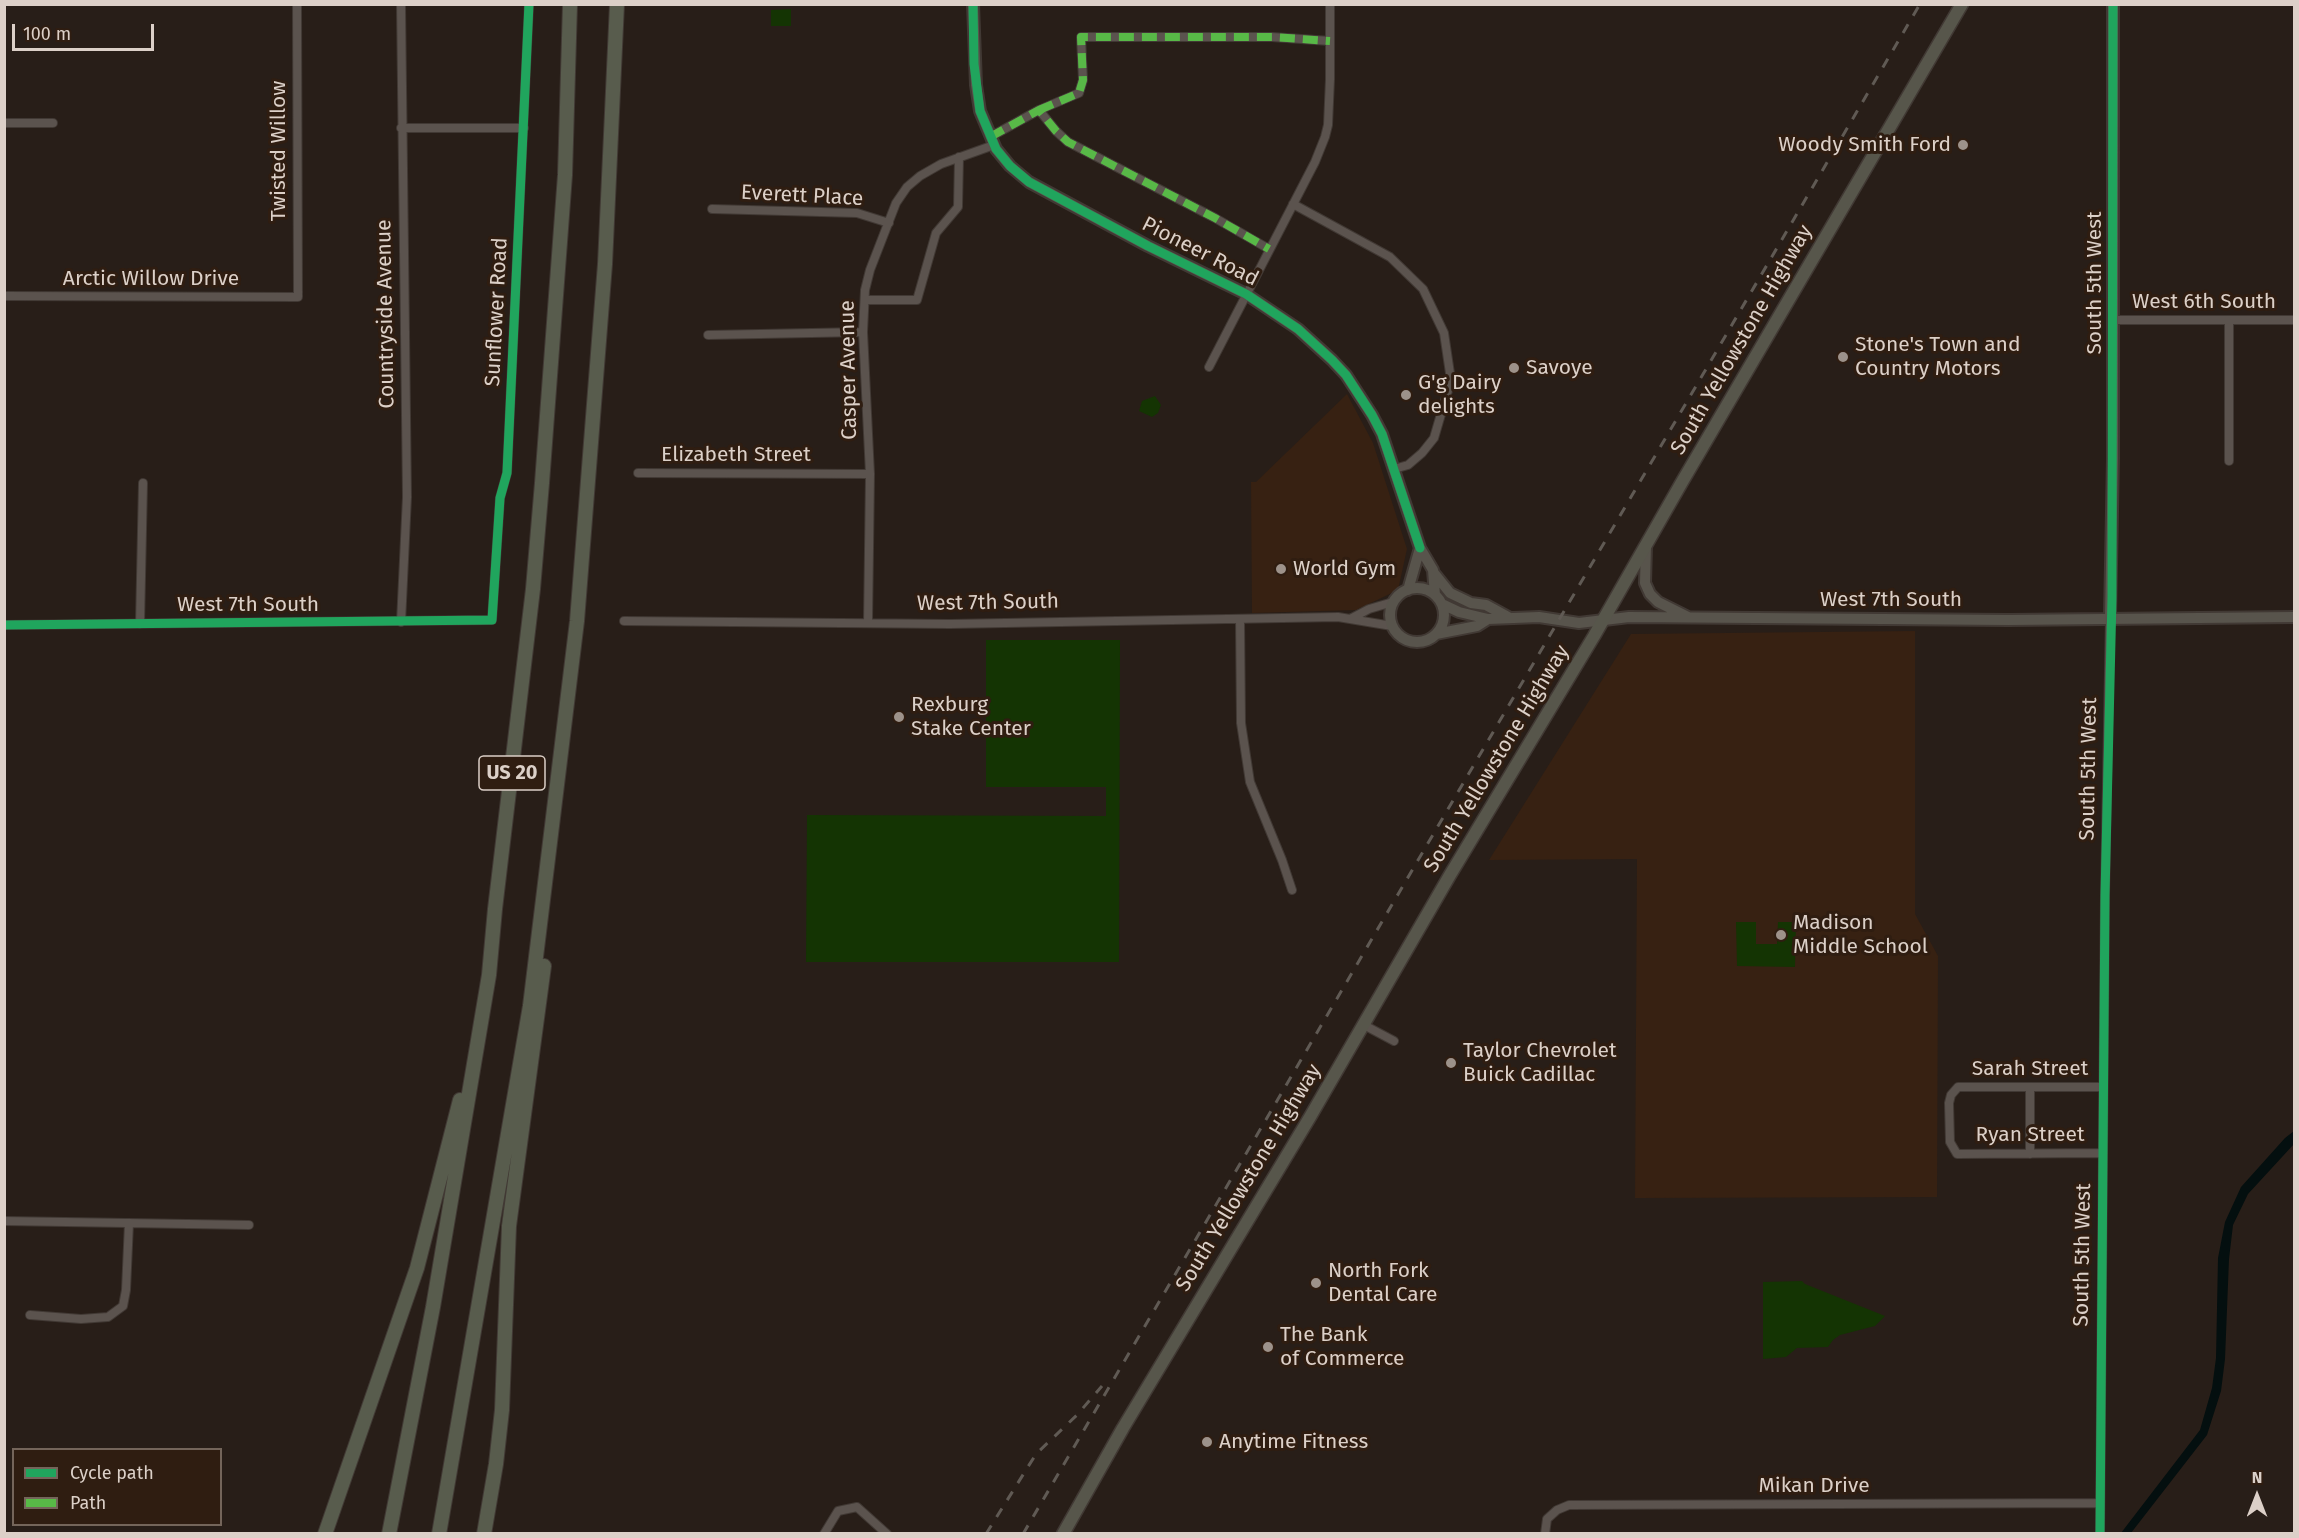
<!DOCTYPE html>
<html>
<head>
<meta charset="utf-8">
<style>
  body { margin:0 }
  #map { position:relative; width:2299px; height:1538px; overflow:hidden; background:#281e18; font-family:"Fira Sans",sans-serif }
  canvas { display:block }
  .frame { position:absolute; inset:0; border:6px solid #dcd0c8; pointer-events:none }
  .legend { position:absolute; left:12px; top:1448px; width:210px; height:78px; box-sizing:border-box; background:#2f1d11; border:2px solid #74655a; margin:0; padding:8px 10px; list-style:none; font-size:18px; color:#dcd0c8 }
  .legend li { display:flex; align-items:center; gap:12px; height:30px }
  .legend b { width:30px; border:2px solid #74655a }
  .north { position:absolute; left:2227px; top:1466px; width:60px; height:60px; -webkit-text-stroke:4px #2f1d11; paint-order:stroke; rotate:0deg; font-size:16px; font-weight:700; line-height:24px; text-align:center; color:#dcd0c8 }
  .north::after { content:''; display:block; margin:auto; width:21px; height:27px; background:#dcd0c8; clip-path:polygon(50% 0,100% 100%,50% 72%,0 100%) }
  .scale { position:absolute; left:12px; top:24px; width:142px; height:27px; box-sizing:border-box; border:3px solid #dcd0c8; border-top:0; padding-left:8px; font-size:18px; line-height:21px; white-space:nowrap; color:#dcd0c8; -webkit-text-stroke:4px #2f1d11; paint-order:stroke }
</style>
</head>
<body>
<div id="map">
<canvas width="2299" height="1538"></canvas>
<div class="frame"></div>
<ul class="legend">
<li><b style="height:8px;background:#20a55d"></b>Cycle path</li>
<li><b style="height:8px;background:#58b947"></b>Path</li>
</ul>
<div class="north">N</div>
<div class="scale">100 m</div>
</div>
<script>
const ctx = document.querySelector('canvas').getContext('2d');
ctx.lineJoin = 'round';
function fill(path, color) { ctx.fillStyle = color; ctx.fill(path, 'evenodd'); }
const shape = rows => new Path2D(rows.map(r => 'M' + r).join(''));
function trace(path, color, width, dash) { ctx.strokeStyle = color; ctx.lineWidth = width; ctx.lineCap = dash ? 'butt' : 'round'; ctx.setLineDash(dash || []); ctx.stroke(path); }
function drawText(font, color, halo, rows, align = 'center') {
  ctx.font = font + ' "Fira Sans",sans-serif'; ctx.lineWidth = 6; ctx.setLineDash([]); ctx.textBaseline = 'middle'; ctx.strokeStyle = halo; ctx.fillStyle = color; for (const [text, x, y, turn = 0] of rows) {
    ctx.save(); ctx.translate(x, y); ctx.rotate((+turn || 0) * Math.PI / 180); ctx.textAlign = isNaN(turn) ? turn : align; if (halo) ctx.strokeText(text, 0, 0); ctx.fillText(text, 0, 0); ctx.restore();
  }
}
const built = shape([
  [1347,394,1373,443,1407,549,1398,590,1356,610,1252,613,1251,482,1256,482],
  [1915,631,1915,914,1938,956,1937,1197,1635,1198,1637,859,1489,860,1631,634]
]);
const green = shape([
  [791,9,791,26,771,26,771,10],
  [1155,396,1161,405,1158,413,1152,417,1139,411,1142,401],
  [986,640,1120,640,1119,962,806,962,807,815,1106,816,1106,787,986,787],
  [1736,922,1756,922,1756,944,1777,944,1778,922,1796,922,1795,967,1737,966],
  [1802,1281,1805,1284,1885,1316,1875,1326,1840,1335,1833,1340,1828,1347,1797,1348,1786,1357,1763,1359,1763,1282]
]);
const water = shape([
  [2294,1131,2294,1144,2248,1194,2233,1225,2229,1259,2225,1359,2221,1391,2207,1435,2131,1533,2121,1533,2200,1430,2212,1388,2216,1358,2218,1258,2225,1222,2241,1187,2285,1138]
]);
const street = shape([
  [401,4,407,497,401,622],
  [1039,110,1079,93,1083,80,1081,37,1272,37,1330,41],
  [4,123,53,123],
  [401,128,524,128],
  [990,137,1039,110,1056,131,1068,142,1215,218,1269,249],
  [1293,204,1390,257,1423,289,1444,333,1451,380,1434,438,1422,453,1408,465,1394,469],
  [712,209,857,213,889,223],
  [4,296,298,297,297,4],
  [865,300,917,300,936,233,958,207,959,157],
  [2113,320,2294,320],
  [2229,320,2229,461],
  [708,335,863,332],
  [1209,367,1315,162,1325,137,1328,125,1330,79,1330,4],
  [638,473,870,474],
  [1352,618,1369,609,1393,602],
  [1240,619,1241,723,1250,782,1282,860,1292,890],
  [624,621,950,624,1338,617,1392,626],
  [868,623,870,474,863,332,865,290,870,270,896,203,907,187,920,176,941,164,994,145],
  [140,624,143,483],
  [4,625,492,620,500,498,507,473,529,4],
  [1362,1024,1394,1041],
  [2030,1088,2030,1154],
  [2102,1153,1957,1154,1950,1142,1949,1103,1951,1095,1958,1087,2103,1087],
  [4,1221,249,1225],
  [30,1315,81,1319,108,1317,123,1306,126,1290,129,1223],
  [824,1534,838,1511,857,1507,887,1534],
  [1545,1534,1547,1519,1557,1510,1569,1505,2100,1503],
  [2100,1534,2105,895,2110,617]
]);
const secondary = shape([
  [973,4,976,85,980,111,996,149,1010,166,1029,182,1148,246,1246,294,1298,329,1332,360,1346,375,1372,415,1382,434,1420,548,1433,570,1435,595],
  [1646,545,1645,583,1650,594,1658,602,1688,617],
  [1434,573,1450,593,1471,603,1486,605,1508,617],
  '1390 615a27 27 0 1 1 54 0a27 27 0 1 1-54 0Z',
  [1408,590,1420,548],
  [1442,604,1459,612,1488,619,1539,617,1579,623,1629,617,2009,620,2294,617],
  [2110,617,2113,458,2113,4],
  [1436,634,1477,626,1488,619]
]);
const primary = shape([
  [1063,1534,1123,1428,1310,1117,1450,875,1594,636,1682,482,1962,4]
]);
const highway = shape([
  [325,1534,417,1268,460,1100],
  [389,1534,433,1307,489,975,495,909,533,589,542,483,565,175,570,4],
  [439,1534,530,1006,577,621,605,264,617,4],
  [484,1534,496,1464,502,1410,509,1226,544,966]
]);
const rail = shape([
  [986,1534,1036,1454,1077,1415,1102,1386],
  [1023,1534,1920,4]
]);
const quiet = shape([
  [1039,110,1079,93,1083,80,1081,37,1272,37,1330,41],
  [990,137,1039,110,1056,131,1068,142,1215,218,1269,249]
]);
const cycleway = shape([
  [973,4,974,64,980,111,996,149,1010,166,1029,182,1148,246,1246,294,1298,329,1332,360,1346,375,1372,415,1382,434,1420,548],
  [4,625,492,620,500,498,507,473,529,4],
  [2100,1534,2105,895,2112,598,2113,4]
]);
const markers = [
  [1963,145,6,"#9d928a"],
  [1843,357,6,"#9d928a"],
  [1514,368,6,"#9d928a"],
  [1406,395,6,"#9d928a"],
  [1281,569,6,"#9d928a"],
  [899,717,6,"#9d928a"],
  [1781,935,6,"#9d928a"],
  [1451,1063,6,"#9d928a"],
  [1316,1283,6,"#9d928a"],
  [1268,1347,6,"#9d928a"],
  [1207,1442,6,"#9d928a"]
];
const shields = [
  [512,773,66]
];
const shieldNames = [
  ["US 20",512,773]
];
const poiNames = [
  ["Woody Smith Ford",1951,145,"right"],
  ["Stone's Town and",1855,345],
  ["Country Motors",1855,369],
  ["Savoye",1526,368],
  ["G'g Dairy",1418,383],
  ["delights",1418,407],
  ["World Gym",1293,569],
  ["Rexburg",911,705],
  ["Stake Center",911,729],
  ["Madison",1793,923],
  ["Middle School",1793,947],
  ["Taylor Chevrolet",1463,1051],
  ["Buick Cadillac",1463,1075],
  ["North Fork",1328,1271],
  ["Dental Care",1328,1295],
  ["The Bank",1280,1335],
  ["of Commerce",1280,1359],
  ["Anytime Fitness",1219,1442]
];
const streetNames = [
  ["Twisted Willow",279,151,-90],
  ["Everett Place",802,196,3],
  ["Pioneer Road",1200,252,27],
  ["Arctic Willow Drive",151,279],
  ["South 5th West",2095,283,-90],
  ["West 6th South",2204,302],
  ["Sunflower Road",497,312,-87],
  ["Countryside Avenue",386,314,-91],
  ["South Yellowstone Highway",1742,340,-60],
  ["Casper Avenue",849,370,-91],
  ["Elizabeth Street",736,455],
  ["West 7th South",1891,600],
  ["West 7th South",988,603,-1],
  ["West 7th South",248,605],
  ["South Yellowstone Highway",1497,759,-59],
  ["South 5th West",2089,769,-89],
  ["Sarah Street",2030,1069],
  ["Ryan Street",2030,1135],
  ["South Yellowstone Highway",1249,1178,-59],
  ["South 5th West",2083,1255,-89],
  ["Mikan Drive",1814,1486]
];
fill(built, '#372112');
fill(green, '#143403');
fill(water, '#040f0f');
trace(street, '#413934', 10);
trace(secondary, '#413934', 14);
trace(primary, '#413934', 15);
trace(highway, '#413934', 16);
trace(street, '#5b534e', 8);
trace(secondary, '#58544c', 10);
trace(primary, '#57564b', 12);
trace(highway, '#585c4d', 14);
trace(rail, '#605a54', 3, [10, 10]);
trace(quiet, '#58b947', 8, [15, 8]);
trace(cycleway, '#20a55d', 9);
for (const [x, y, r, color] of markers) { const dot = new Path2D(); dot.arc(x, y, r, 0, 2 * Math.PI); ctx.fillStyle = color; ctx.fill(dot); trace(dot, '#2f1d11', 2); }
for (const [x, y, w] of shields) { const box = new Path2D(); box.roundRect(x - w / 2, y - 17, w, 34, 4.5); ctx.fillStyle = '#2f1d11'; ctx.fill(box); trace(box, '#dcd0c8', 1.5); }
drawText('bold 20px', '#dcd0c8', null, shieldNames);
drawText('21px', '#dcd0c8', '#2f1d11', poiNames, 'left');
drawText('21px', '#dcd0c8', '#2f1d11', streetNames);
</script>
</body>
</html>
